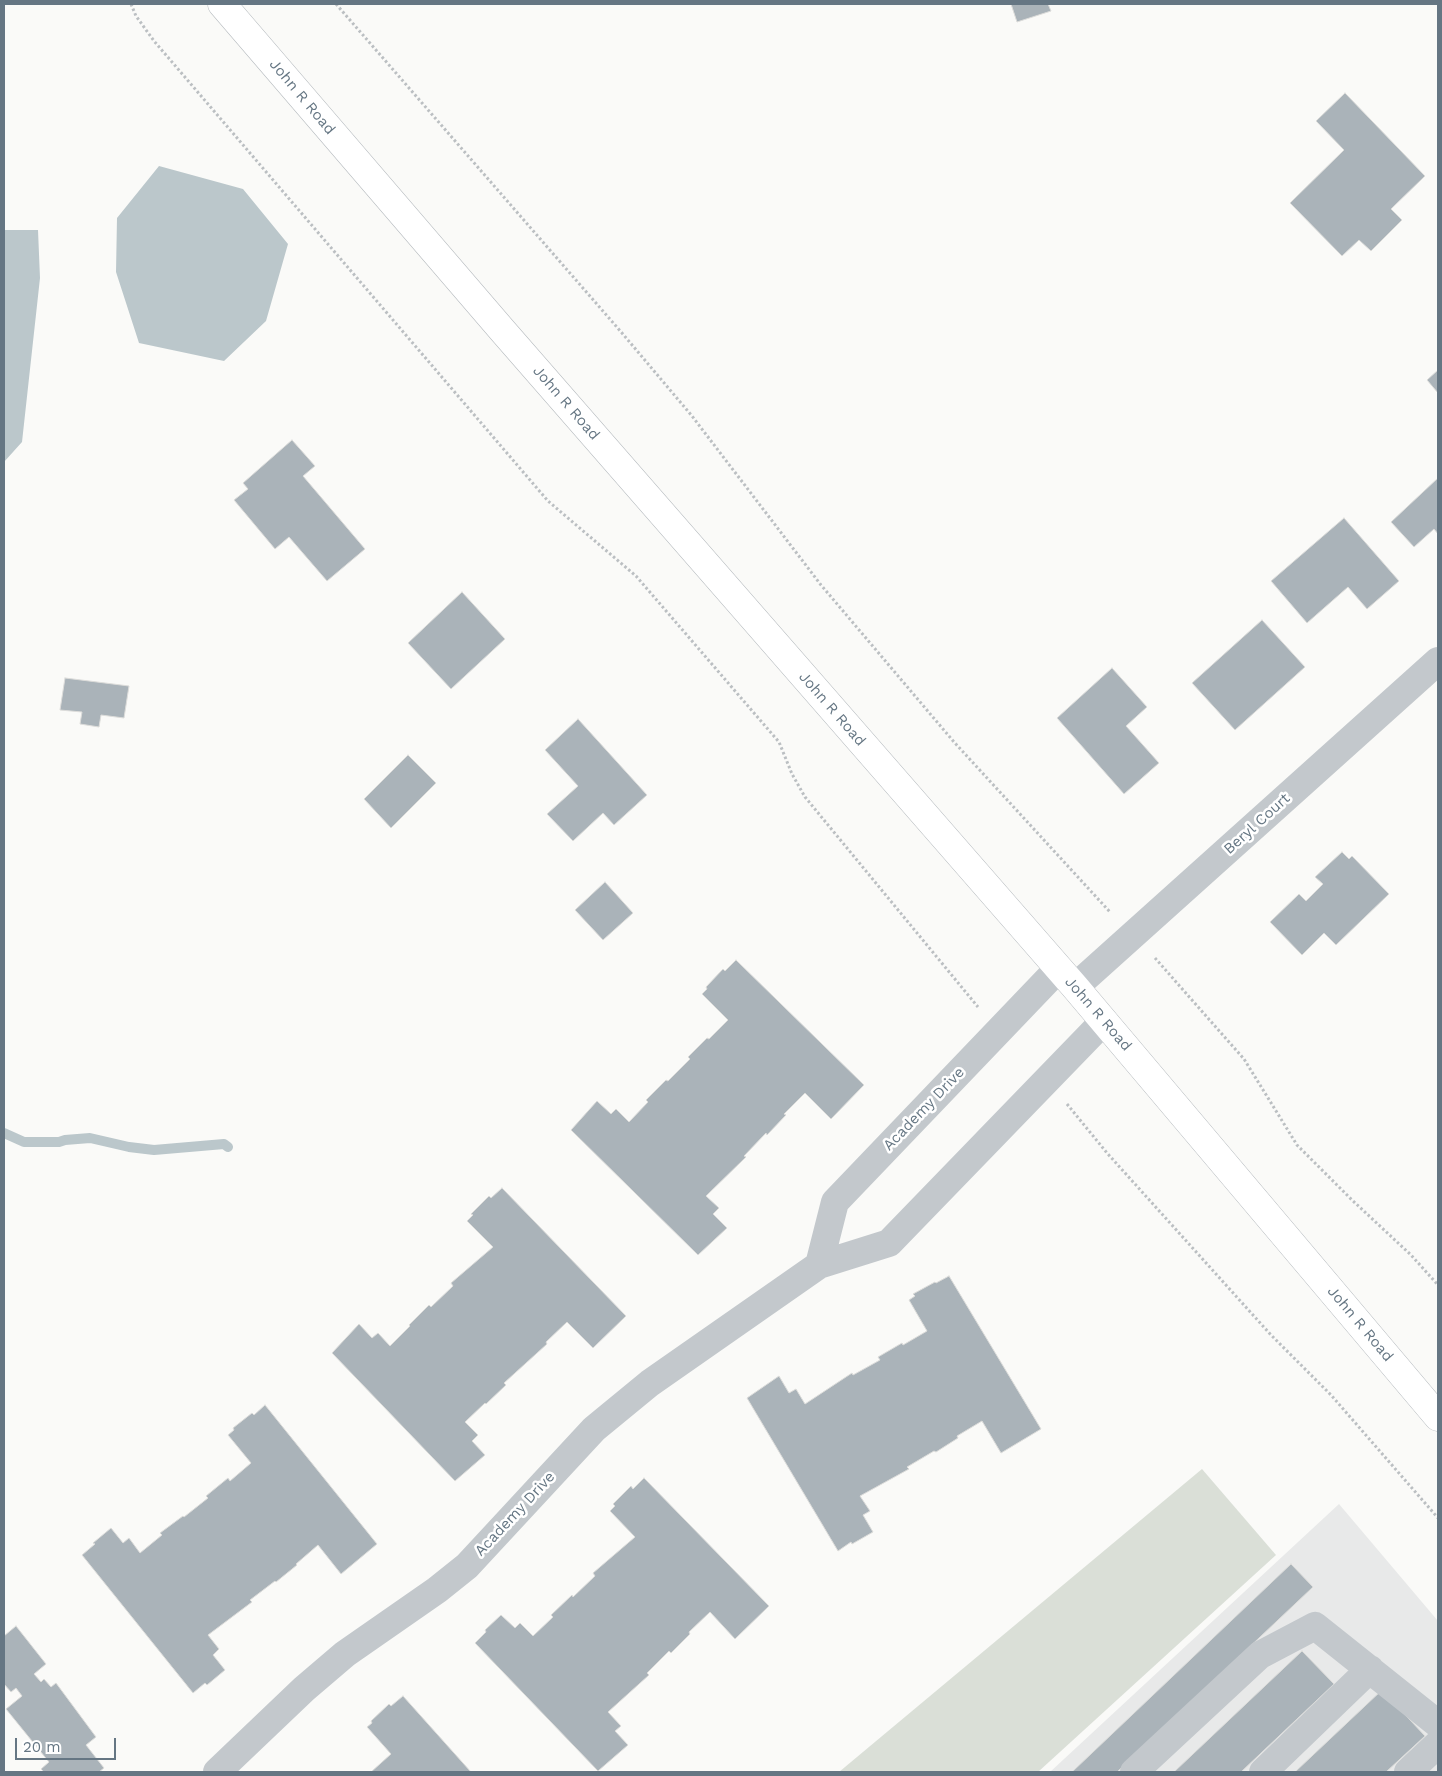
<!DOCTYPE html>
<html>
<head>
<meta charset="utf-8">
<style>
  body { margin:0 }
  #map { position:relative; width:1442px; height:1776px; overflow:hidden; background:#fafaf8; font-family:"Work Sans",sans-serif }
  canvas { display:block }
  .frame { position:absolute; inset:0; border:5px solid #657683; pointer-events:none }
  .scale { position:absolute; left:15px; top:1738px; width:101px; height:22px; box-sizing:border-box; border:2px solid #657683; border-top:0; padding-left:6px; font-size:15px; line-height:18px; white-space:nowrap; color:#657683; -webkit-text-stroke:4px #fff; paint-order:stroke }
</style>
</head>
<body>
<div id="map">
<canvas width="1442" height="1776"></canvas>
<div class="frame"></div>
<div class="scale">20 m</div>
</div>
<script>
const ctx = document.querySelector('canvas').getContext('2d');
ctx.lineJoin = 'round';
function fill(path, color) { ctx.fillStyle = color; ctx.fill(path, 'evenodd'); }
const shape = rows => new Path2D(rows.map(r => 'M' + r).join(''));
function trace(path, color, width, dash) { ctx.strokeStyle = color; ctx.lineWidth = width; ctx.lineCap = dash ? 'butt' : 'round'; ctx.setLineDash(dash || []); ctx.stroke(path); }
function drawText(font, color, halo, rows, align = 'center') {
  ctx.font = font + ' "Work Sans",sans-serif'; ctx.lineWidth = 5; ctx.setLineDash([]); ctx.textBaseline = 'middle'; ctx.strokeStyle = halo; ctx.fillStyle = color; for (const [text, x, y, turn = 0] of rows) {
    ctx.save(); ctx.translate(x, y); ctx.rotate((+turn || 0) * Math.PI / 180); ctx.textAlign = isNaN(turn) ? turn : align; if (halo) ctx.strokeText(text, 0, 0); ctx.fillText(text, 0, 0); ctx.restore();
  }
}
const built = shape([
  [1339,1504,1438,1621,1438,1772,1050,1772]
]);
const green = shape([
  [1202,1469,1276,1555,1038,1772,839,1772]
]);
const water = shape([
  [159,166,243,189,288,244,266,321,224,361,139,343,116,272,117,218],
  [4,230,38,230,40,278,22,442,4,462]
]);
const stream = shape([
  [4,1133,24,1142,59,1142,65,1140,90,1138,129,1147,154,1150,224,1144,228,1147]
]);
const building = shape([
  [1011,4,1048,4,1051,11,1017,22,1011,4],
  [1345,93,1425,176,1391,209,1402,220,1371,251,1359,240,1342,256,1290,203,1344,150,1316,121,1345,93],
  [1438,370,1438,393,1427,380,1438,370],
  [292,440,315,466,303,476,365,549,327,581,289,537,275,549,234,500,248,489,243,483,292,440],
  [1438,478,1438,534,1434,529,1414,547,1391,522,1438,478],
  [1344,518,1399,581,1367,609,1348,587,1307,623,1271,581,1344,518],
  [462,592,505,639,451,689,408,643,462,592],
  [1262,620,1305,667,1235,730,1192,683,1262,620],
  [1112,668,1147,707,1126,726,1159,763,1124,794,1057,718,1112,668],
  [65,678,129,686,124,718,101,715,99,727,80,724,82,712,60,710,65,678],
  [578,719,647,795,614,825,603,813,573,841,547,814,578,786,545,750,578,719],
  [408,755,436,783,391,828,364,799,408,755],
  [1342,852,1349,859,1352,856,1389,894,1336,945,1324,933,1302,955,1270,922,1299,894,1306,901,1323,884,1315,877,1342,852],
  [605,882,633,913,603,940,575,910,605,882],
  [736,960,864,1085,831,1119,805,1093,784,1114,786,1115,767,1135,766,1133,744,1156,746,1157,706,1196,719,1208,713,1214,727,1228,698,1255,571,1130,597,1101,611,1114,616,1109,629,1122,648,1102,646,1100,666,1080,668,1081,690,1059,688,1057,707,1038,709,1039,728,1020,702,994,707,989,706,987,723,969,725,971,736,960],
  [502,1188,626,1316,593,1348,567,1322,546,1342,547,1344,504,1383,506,1385,486,1404,485,1403,465,1422,478,1435,472,1441,485,1455,455,1481,332,1353,359,1324,372,1338,378,1333,390,1346,410,1326,409,1325,429,1305,431,1307,453,1286,451,1283,493,1247,467,1221,473,1215,471,1214,489,1196,491,1198,502,1188],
  [949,1276,1041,1429,1001,1453,982,1421,957,1436,958,1438,936,1452,934,1451,907,1467,909,1469,860,1496,870,1511,863,1515,873,1532,852,1544,851,1542,838,1551,747,1398,779,1376,789,1393,796,1389,805,1404,852,1373,853,1375,880,1360,878,1357,902,1343,903,1345,927,1331,909,1300,915,1296,913,1294,935,1282,936,1283,949,1276],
  [265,1405,377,1544,341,1574,318,1545,296,1564,297,1565,276,1582,275,1581,250,1600,252,1602,208,1635,219,1649,213,1655,225,1670,207,1685,205,1683,193,1693,82,1555,95,1544,93,1543,111,1528,123,1543,129,1538,140,1553,162,1535,160,1533,183,1516,184,1517,208,1498,206,1496,228,1478,230,1481,251,1463,228,1435,234,1430,233,1428,252,1413,254,1415,265,1405],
  [644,1478,769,1606,735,1639,710,1612,689,1632,690,1634,671,1653,669,1651,647,1673,649,1675,608,1712,621,1726,615,1731,628,1745,598,1771,475,1643,486,1632,485,1630,501,1615,515,1628,520,1623,533,1636,553,1617,551,1615,572,1595,573,1597,595,1576,593,1573,635,1537,610,1511,615,1506,613,1504,631,1486,633,1489,644,1478],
  [1291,1564,1313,1587,1117,1772,1072,1772,1291,1564],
  [16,1626,46,1664,34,1674,41,1682,44,1679,51,1687,56,1683,96,1737,86,1745,104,1768,99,1772,44,1772,41,1769,49,1762,6,1709,22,1696,16,1688,11,1692,4,1684,4,1636,16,1626],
  [1302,1651,1334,1684,1241,1772,1174,1772,1302,1651],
  [1382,1690,1425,1736,1386,1772,1295,1772,1382,1690],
  [403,1696,471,1772,371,1772,391,1754,367,1727,372,1723,371,1721,389,1704,391,1706,403,1696]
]);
const path = shape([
  [131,4,136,16,154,41,548,501,636,576,779,742,792,774,805,797,978,1007],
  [336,4,622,333,692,416,821,585,954,742,1110,912],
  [1155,958,1244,1059,1297,1145,1352,1200,1411,1255,1438,1285],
  [1067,1104,1107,1153,1271,1335,1331,1395,1438,1518]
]);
const minor = shape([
  [1075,987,1438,661],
  [819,1265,835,1202,1058,969],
  [217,1772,304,1689,345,1654,437,1590,467,1566,594,1429,650,1383,819,1265,889,1243,1104,1021],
  [1134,1772,1260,1655,1315,1626,1438,1724],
  [1263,1772,1370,1669],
  [1408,1772,1438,1744]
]);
const major = shape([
  [222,4,502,330,1075,987,1438,1417]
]);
const streetNames = [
  ["John R Road",302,97,50],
  ["John R Road",566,403,49],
  ["John R Road",832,709,49],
  ["Beryl Court",1257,824,-42],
  ["John R Road",1098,1014,49],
  ["Academy Drive",924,1109,-46],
  ["John R Road",1360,1324,50],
  ["Academy Drive",515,1514,-47]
];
fill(built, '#e8e9e9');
fill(green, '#dadfd7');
fill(water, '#bbc7cb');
trace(stream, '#bbc7cb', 10);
fill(building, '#aab3b9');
trace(building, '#dcdcda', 1);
trace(major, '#b5babe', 29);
trace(path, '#bbbfc2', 3, [2.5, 2.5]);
trace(minor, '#c3c8cc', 28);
trace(major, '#fff', 28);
drawText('15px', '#657683', '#fff', streetNames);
</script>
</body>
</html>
